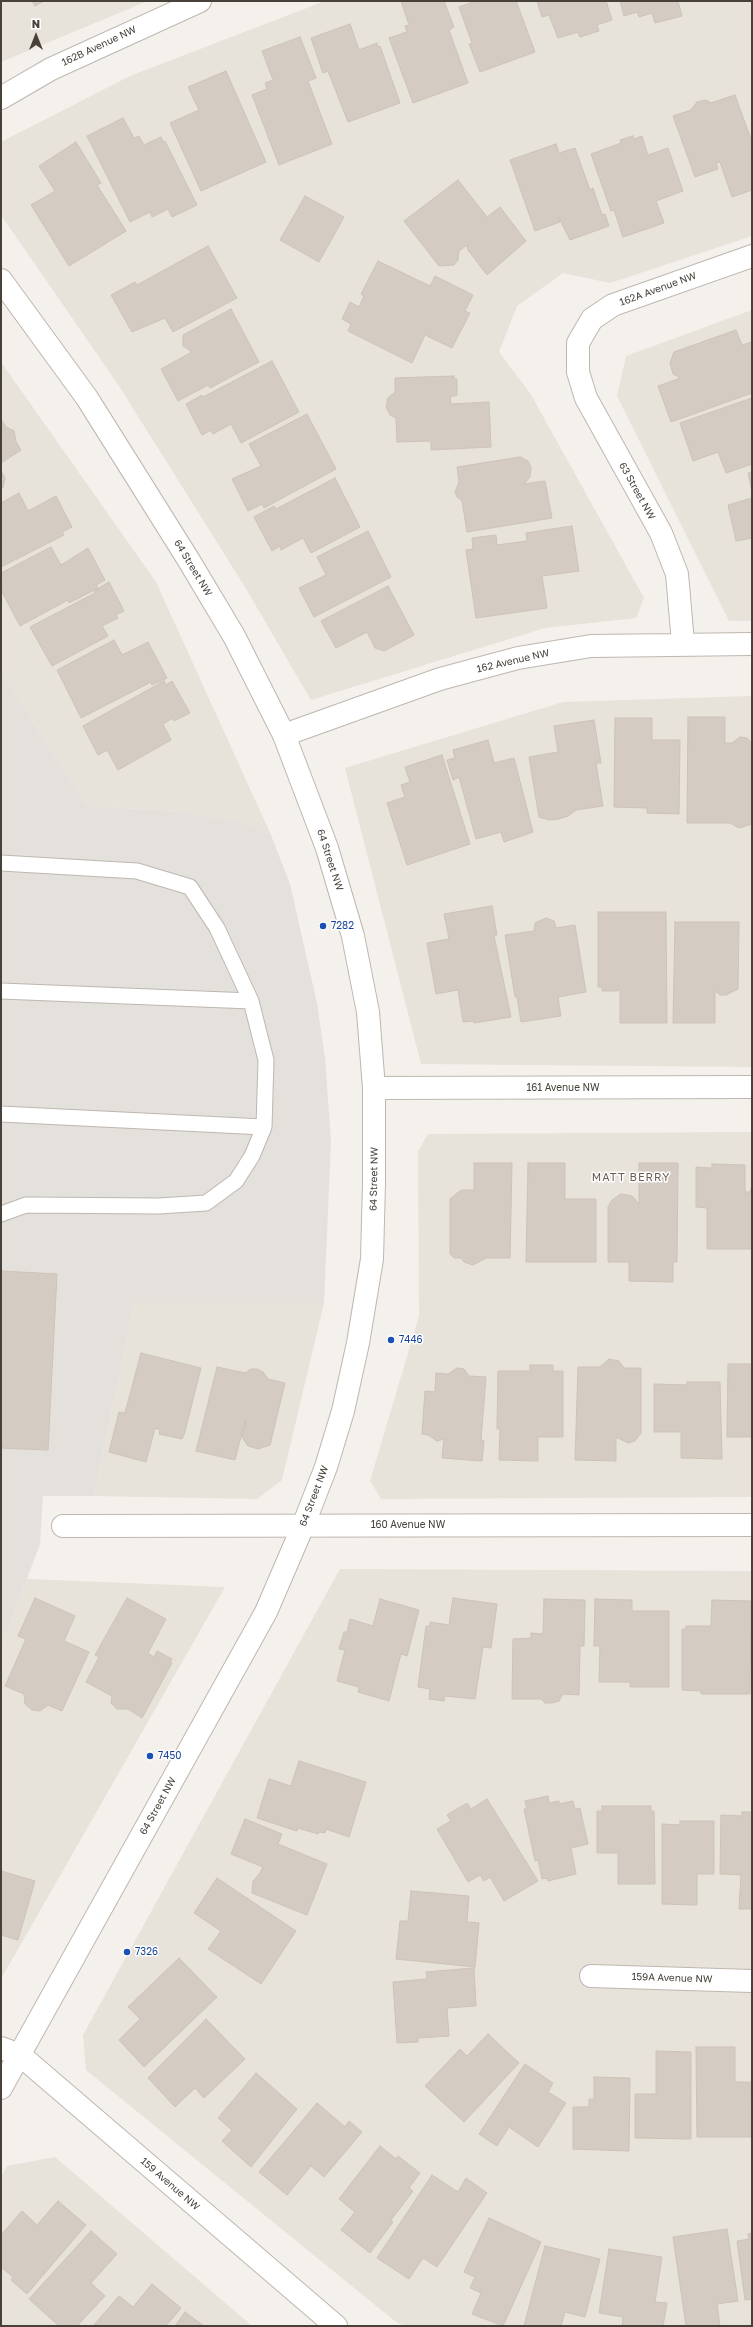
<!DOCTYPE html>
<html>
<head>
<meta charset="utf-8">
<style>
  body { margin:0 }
  #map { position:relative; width:753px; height:2327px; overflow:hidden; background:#f4f0eb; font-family:"Golos Text",sans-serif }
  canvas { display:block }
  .frame { position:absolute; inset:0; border:2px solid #47413a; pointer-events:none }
  .north { position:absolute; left:16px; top:16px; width:40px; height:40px; -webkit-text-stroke:3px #fff; paint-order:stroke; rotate:0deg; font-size:11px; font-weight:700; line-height:16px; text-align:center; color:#47413a }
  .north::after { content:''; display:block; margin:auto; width:14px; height:18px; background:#47413a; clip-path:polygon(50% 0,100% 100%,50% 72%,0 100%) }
</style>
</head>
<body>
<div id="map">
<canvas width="753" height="2327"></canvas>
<div class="frame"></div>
<div class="north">N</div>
</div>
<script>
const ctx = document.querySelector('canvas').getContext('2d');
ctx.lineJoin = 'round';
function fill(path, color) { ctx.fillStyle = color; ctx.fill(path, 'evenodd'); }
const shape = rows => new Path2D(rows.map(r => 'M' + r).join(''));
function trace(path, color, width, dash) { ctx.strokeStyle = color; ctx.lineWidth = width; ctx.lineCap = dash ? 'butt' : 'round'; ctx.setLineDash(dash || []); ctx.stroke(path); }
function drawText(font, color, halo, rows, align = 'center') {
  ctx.font = font + ' "Golos Text",sans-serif'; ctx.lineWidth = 3; ctx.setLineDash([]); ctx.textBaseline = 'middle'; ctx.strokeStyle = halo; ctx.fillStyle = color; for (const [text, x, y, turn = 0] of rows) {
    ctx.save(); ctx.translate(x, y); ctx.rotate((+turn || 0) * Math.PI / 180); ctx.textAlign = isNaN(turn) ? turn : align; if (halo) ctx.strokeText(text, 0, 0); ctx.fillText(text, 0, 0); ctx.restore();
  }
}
const residential = shape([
  [1,1,148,1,1,62],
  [325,1,752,1,752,236,610,283,563,273,517,306,499,352,530,393,644,598,636,618,545,628,311,700,245,587,119,386,1,215,1,142,130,76],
  [752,310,752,621,729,621,617,396,626,356],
  [1,362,156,582,271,835,240,821,179,811,87,806,1,672],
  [752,696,752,1067,421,1064,345,768,563,702],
  [752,1132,752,1497,381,1499,370,1481,419,1316,418,1151,428,1134],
  [134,1303,324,1303,282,1480,257,1499,94,1496],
  [340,1569,752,1571,752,2326,405,2326,396,2322,86,2070,83,2035],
  [27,1579,225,1587,1,1979,1,1648],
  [55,2157,252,2326,1,2326,1,2177,7,2166]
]);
const industrial = shape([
  [1,672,87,806,179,811,240,821,271,835,290,884,317,1003,325,1058,331,1140,324,1303,134,1303,94,1496,43,1496,40,1544,1,1648]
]);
const building = shape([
  [32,1,44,1,35,6,32,1],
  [401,1,444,1,454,27,449,30,468,83,413,103,389,38,407,32,405,26,409,25,401,1],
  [476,1,516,1,535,52,480,72,469,44,472,43,459,7,476,1],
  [537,1,606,1,612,20,597,25,599,31,580,37,578,32,558,38,549,15,542,17,537,1],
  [620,1,678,1,682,16,655,23,652,13,639,17,637,12,624,16,620,1],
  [350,24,359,50,377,43,378,47,380,46,400,103,348,122,328,71,323,73,311,38,350,24],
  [300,37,316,78,308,81,332,144,279,165,252,95,267,89,265,83,273,80,262,51,300,37],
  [226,71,266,162,201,191,170,123,199,110,188,87,226,71],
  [735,95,752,142,752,190,732,197,720,162,716,163,718,169,695,177,673,116,691,110,697,102,706,100,711,103,735,95],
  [123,118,134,138,139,136,144,145,161,137,163,142,165,141,197,205,172,217,168,209,152,217,150,212,130,222,87,136,123,118],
  [633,136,634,139,642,136,648,155,668,148,683,191,656,201,664,223,623,237,614,210,611,211,591,154,621,143,620,140,633,136],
  [76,142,101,183,97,185,126,231,69,266,31,205,55,191,39,166,76,142],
  [556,144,559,153,575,148,590,190,593,188,602,215,605,214,609,226,570,240,558,216,560,222,535,231,510,160,556,144],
  [458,180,487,217,500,207,526,241,487,275,468,250,467,245,459,251,458,260,454,265,439,266,404,221,458,180],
  [305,196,344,217,319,262,280,240,305,196],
  [208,246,237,298,173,332,165,318,132,332,111,295,135,282,137,285,208,246],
  [378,261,430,286,435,276,473,295,465,311,470,313,452,348,425,335,412,363,348,331,351,324,342,319,350,302,359,307,364,296,361,294,378,261],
  [231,309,259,362,210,388,208,385,178,401,161,369,192,352,183,346,183,335,231,309],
  [736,330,742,345,752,342,752,393,671,422,658,386,681,378,673,374,670,363,674,352,736,330],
  [272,361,299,412,241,443,231,424,213,434,211,430,202,435,186,404,202,395,203,397,272,361],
  [454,376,454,379,457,379,457,395,450,397,451,404,489,402,491,447,431,450,431,441,397,442,396,418,390,415,386,407,388,398,395,392,395,378,454,376],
  [752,398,752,464,726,473,718,452,693,461,680,423,752,398],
  [307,414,336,469,264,508,262,504,248,511,232,479,261,466,249,444,307,414],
  [1,419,6,427,14,431,16,442,21,450,1,463,1,419],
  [520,457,528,461,531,467,530,477,524,484,545,481,552,518,467,532,462,501,457,497,455,492,459,482,457,467,520,457],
  [1,471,5,478,3,487,1,489,1,471],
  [752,472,752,492,748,473,752,472],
  [335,478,360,527,311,553,303,538,281,550,280,546,272,551,254,517,274,506,276,509,335,478],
  [19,493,28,511,56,496,72,527,62,532,64,535,1,567,1,503,19,493],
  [752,498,752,538,736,541,728,505,752,498],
  [572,526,579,571,542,576,547,608,476,618,466,550,473,549,472,538,496,535,497,545,527,541,526,533,572,526],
  [368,531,391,577,314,617,299,588,326,575,317,557,368,531],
  [51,547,61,565,88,548,105,580,96,585,98,588,69,603,68,600,20,626,1,590,1,573,51,547],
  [109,582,124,611,116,615,118,618,102,626,108,636,52,666,30,627,95,593,94,591,109,582],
  [388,586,414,635,384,651,375,648,367,632,336,648,321,621,388,586],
  [114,640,122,655,148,642,167,678,152,685,151,682,81,718,57,670,114,640],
  [164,681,166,685,172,681,190,713,174,721,173,718,163,724,171,740,118,770,107,750,98,755,83,726,164,681],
  [688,717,725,717,725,743,732,743,740,737,747,738,752,743,752,824,739,828,730,823,687,823,688,717],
  [615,718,652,718,652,740,680,740,679,814,647,813,647,808,614,807,615,718],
  [594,720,601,763,596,763,603,806,576,810,568,816,559,819,549,820,539,817,529,757,558,752,554,726,594,720],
  [488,740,494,763,514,758,533,832,504,842,501,832,476,839,459,777,453,780,447,760,455,758,453,750,488,740],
  [442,755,470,844,407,865,387,803,405,797,401,785,410,782,405,767,442,755],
  [492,906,497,935,494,936,511,1017,474,1023,474,1021,463,1022,458,990,436,994,427,943,449,939,444,914,492,906],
  [598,912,666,912,667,1023,620,1023,620,988,618,991,602,991,602,987,598,987,598,912],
  [546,918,554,921,556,928,575,925,586,992,558,997,561,1016,521,1022,517,997,515,997,505,935,534,931,535,923,546,918],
  [675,922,739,922,738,989,726,995,720,995,715,991,715,1023,673,1023,675,922],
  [474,1163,512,1163,510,1258,486,1258,473,1265,464,1262,461,1258,454,1258,450,1254,450,1199,461,1190,474,1190,474,1163],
  [528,1163,565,1163,565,1199,596,1199,596,1262,526,1262,528,1163],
  [639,1163,678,1163,677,1262,673,1262,673,1282,629,1281,629,1262,608,1262,608,1207,612,1200,621,1194,632,1196,639,1204,639,1163],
  [712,1164,745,1165,745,1192,750,1192,752,1185,752,1249,707,1249,707,1208,696,1207,696,1167,712,1168,712,1164],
  [1,1271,57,1274,48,1450,1,1448,1,1271],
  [141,1353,201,1368,184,1435,182,1439,159,1434,160,1430,155,1428,146,1462,109,1452,119,1412,125,1413,141,1353],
  [609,1359,619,1361,624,1368,641,1368,641,1433,635,1441,628,1443,616,1437,616,1461,575,1460,578,1367,600,1367,609,1359],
  [728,1364,752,1364,752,1437,727,1437,728,1364],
  [530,1365,553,1365,553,1371,563,1371,563,1437,538,1437,538,1461,499,1460,500,1429,497,1429,498,1371,530,1371,530,1365],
  [217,1367,245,1373,251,1369,257,1369,263,1372,268,1379,285,1383,270,1445,258,1449,248,1446,242,1437,246,1421,245,1421,235,1460,196,1451,217,1367],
  [457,1368,464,1369,469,1376,486,1377,481,1440,484,1441,482,1461,442,1458,444,1439,437,1441,428,1435,422,1434,425,1391,435,1392,436,1373,448,1374,457,1368],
  [687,1382,720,1382,722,1459,681,1458,681,1432,654,1432,654,1384,687,1385,687,1382],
  [35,1598,75,1616,64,1641,89,1652,62,1711,48,1705,40,1711,32,1710,25,1704,24,1694,5,1686,26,1639,18,1636,35,1598],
  [127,1598,166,1619,148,1653,154,1657,157,1651,172,1659,170,1662,172,1663,142,1718,128,1709,117,1709,111,1703,112,1696,86,1682,99,1657,95,1655,127,1598],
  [453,1598,497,1604,491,1648,483,1647,475,1699,445,1696,444,1701,429,1699,430,1689,418,1687,426,1626,430,1626,430,1622,449,1625,453,1598],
  [380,1599,419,1610,407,1656,401,1654,389,1701,358,1692,359,1687,337,1681,345,1650,339,1649,344,1632,347,1632,350,1619,373,1626,380,1599],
  [544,1599,585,1600,584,1646,580,1646,579,1695,563,1694,559,1701,552,1703,545,1703,541,1699,512,1699,513,1639,531,1638,531,1633,543,1634,544,1599],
  [595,1599,632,1600,632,1611,669,1611,669,1687,630,1687,630,1682,599,1682,600,1646,594,1646,595,1599],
  [712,1600,751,1601,750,1694,701,1694,701,1691,682,1690,682,1629,686,1629,686,1626,711,1626,712,1600],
  [299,1761,366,1782,349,1837,326,1829,325,1833,319,1832,318,1834,298,1828,297,1831,257,1818,269,1779,291,1786,299,1761],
  [548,1796,549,1803,559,1801,559,1804,573,1801,575,1809,580,1808,588,1844,571,1848,576,1874,548,1881,547,1878,542,1879,538,1860,535,1861,524,1809,527,1809,525,1801,548,1796],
  [487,1799,538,1881,504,1901,490,1877,484,1881,480,1875,468,1882,437,1829,451,1821,447,1815,467,1803,471,1809,487,1799],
  [602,1806,651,1806,651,1811,654,1811,655,1884,618,1884,618,1853,597,1853,597,1811,602,1811,602,1806],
  [742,1812,752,1812,752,1909,739,1909,741,1875,720,1874,721,1815,742,1816,742,1812],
  [245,1819,282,1834,278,1844,327,1864,307,1915,252,1893,253,1881,260,1873,263,1867,231,1854,245,1819],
  [680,1821,714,1821,714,1874,697,1874,697,1905,662,1904,662,1824,680,1825,680,1821],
  [1,1871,35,1881,18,1940,1,1935,1,1871],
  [217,1878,296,1931,261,1984,208,1949,221,1931,194,1913,217,1878],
  [411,1891,469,1896,467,1922,479,1923,475,1967,396,1959,400,1921,408,1921,411,1891],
  [179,1958,217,1997,144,2067,119,2040,140,2019,128,2007,179,1958],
  [474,1968,476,2006,447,2008,449,2036,418,2038,418,2042,397,2043,393,1982,427,1979,426,1972,474,1968],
  [206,2019,245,2059,204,2098,195,2088,175,2107,148,2078,206,2019],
  [488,2034,519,2063,464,2122,425,2086,460,2049,467,2056,488,2034],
  [696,2047,735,2047,735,2082,751,2082,752,2137,697,2137,696,2047],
  [656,2051,691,2052,691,2139,635,2138,635,2094,656,2094,656,2051],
  [525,2064,553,2083,548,2092,566,2103,538,2147,509,2127,497,2146,479,2134,525,2064],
  [256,2073,297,2109,251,2167,222,2141,232,2130,218,2118,256,2073],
  [594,2077,630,2078,629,2151,573,2149,573,2107,589,2107,589,2099,594,2099,594,2077],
  [317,2103,345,2127,349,2121,362,2132,324,2177,311,2166,287,2195,259,2172,317,2103],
  [380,2146,396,2159,398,2156,420,2173,409,2188,413,2191,391,2220,393,2222,370,2253,341,2230,355,2212,339,2199,380,2146],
  [432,2175,458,2192,466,2178,487,2193,437,2267,423,2258,409,2279,377,2258,432,2175],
  [58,2201,86,2225,27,2294,11,2280,13,2277,1,2267,1,2235,22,2211,37,2225,58,2201],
  [489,2218,541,2242,503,2326,472,2314,481,2293,470,2288,475,2277,464,2272,489,2218],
  [727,2229,738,2301,717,2304,720,2326,686,2326,673,2237,727,2229],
  [91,2231,117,2254,91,2283,105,2296,77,2326,59,2326,29,2299,91,2231],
  [752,2233,752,2299,745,2300,737,2241,749,2239,748,2234,752,2233],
  [545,2246,600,2259,585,2317,565,2312,561,2326,524,2326,545,2246],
  [609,2249,662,2257,655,2302,667,2303,663,2326,622,2326,623,2317,599,2313,609,2249],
  [152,2284,181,2308,166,2326,93,2326,119,2296,133,2307,152,2284],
  [185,2312,204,2326,175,2326,185,2312]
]);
const service = shape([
  [1,863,137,871,190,887,217,928,251,1001,266,1060,264,1127,252,1156,236,1181,206,1203,159,1206,26,1205,1,1214],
  [1,991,251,1001],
  [1,1114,264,1127]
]);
const minor = shape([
  [1,98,51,69,200,1],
  [683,643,677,574,661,533,586,398,578,372,578,343,592,319,613,305,752,256],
  [284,735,440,679,518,658,591,646,752,644],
  [374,1088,752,1087],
  [63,1526,752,1525],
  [591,1976,752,1981],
  [1,2048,20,2055,336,2326]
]);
const tertiary = shape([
  [1,280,87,398,188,559,234,636,284,735,327,848,353,936,368,1012,374,1088,374,1183,372,1259,358,1343,343,1411,326,1467,303,1526,266,1612,1,2088]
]);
const markers = [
  [323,926,4,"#1a4fb4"],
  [391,1340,4,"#1a4fb4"],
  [150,1756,4,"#1a4fb4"],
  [127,1952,4,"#1a4fb4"]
];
const streetNames = [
  ["162B Avenue NW",99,46,-25],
  ["162A Avenue NW",658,289,-20],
  ["63 Street NW",637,491,61],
  ["64 Street NW",193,568,59],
  ["162 Avenue NW",513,661,-13],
  ["64 Street NW",330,860,72],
  ["161 Avenue NW",563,1088],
  ["64 Street NW",374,1179,-89],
  ["64 Street NW",314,1496,-69],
  ["160 Avenue NW",408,1525],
  ["64 Street NW",158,1806,-61],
  ["159A Avenue NW",672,1978,2],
  ["159 Avenue NW",170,2184,41]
];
const transitNames = [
  ["7282",331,926],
  ["7446",399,1340],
  ["7450",158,1756],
  ["7326",135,1952]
];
const neighbourhoodNames = [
  ["MATT BERRY",631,1178]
];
fill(residential, '#e7e2da');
fill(industrial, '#e4e0dc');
fill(building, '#d4cbc2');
trace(building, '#cec3b6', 1);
trace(service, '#beb7af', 17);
trace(minor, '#beb7af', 24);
trace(tertiary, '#beb7af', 24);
trace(service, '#fff', 15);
trace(minor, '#fff', 22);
trace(tertiary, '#fff', 22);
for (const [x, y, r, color] of markers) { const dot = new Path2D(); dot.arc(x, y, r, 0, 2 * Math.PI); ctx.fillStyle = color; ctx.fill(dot); trace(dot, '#fff', 1.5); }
drawText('10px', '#47413a', '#fff', streetNames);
drawText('10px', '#164399', '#fff', transitNames, 'left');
ctx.letterSpacing = '1px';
drawText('11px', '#695e52', '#fff', neighbourhoodNames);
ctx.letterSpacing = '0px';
</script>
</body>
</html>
